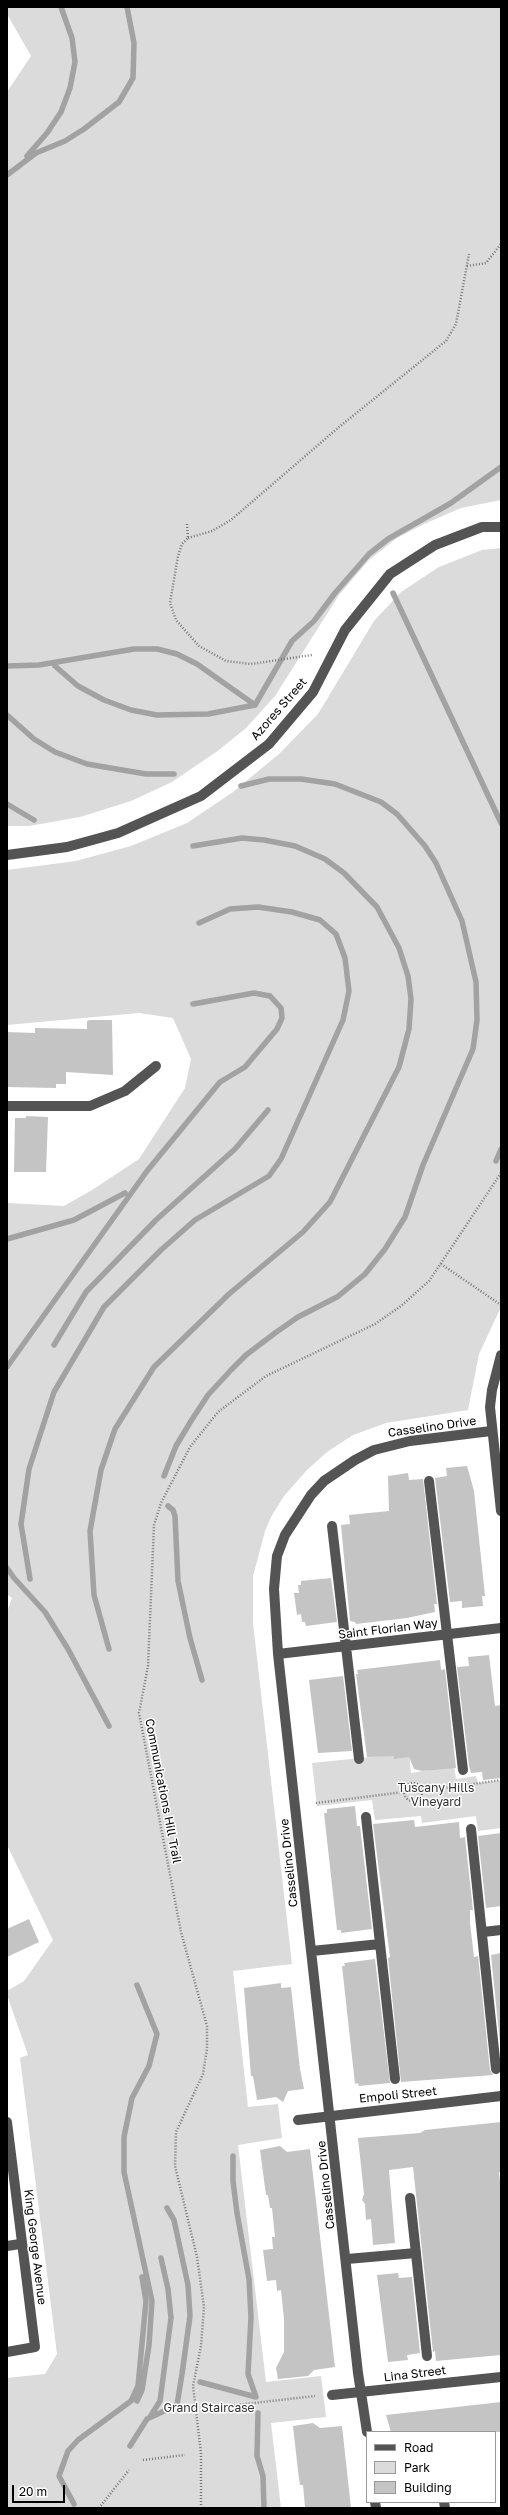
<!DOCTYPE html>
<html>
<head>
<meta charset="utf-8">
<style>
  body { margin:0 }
  #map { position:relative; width:508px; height:2515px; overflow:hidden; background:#fff; font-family:"Golos Text",sans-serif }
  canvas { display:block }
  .frame { position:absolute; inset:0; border:8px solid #000; pointer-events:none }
  .legend { position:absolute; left:366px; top:2431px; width:130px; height:72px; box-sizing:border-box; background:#fff; border:1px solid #999; margin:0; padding:5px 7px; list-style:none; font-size:12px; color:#000 }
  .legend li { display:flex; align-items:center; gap:8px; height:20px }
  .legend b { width:20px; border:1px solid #999 }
  .scale { position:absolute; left:12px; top:2485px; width:53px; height:18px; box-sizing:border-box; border:2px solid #000; border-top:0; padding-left:5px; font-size:12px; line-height:14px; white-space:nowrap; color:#000; -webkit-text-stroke:3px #fff; paint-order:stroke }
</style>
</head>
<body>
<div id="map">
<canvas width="508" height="2515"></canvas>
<div class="frame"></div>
<ul class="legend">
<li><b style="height:5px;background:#545454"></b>Road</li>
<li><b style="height:11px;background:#dbdbdb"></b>Park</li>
<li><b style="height:11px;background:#c4c4c4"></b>Building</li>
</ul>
<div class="scale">20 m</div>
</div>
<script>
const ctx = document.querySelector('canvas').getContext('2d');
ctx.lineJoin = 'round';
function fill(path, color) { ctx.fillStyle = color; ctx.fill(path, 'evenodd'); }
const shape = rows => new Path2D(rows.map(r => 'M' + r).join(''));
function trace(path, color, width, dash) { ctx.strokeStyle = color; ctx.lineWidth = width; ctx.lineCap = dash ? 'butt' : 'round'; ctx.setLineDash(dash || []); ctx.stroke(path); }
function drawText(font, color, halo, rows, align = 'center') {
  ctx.font = font + ' "Golos Text",sans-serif'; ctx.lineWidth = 3; ctx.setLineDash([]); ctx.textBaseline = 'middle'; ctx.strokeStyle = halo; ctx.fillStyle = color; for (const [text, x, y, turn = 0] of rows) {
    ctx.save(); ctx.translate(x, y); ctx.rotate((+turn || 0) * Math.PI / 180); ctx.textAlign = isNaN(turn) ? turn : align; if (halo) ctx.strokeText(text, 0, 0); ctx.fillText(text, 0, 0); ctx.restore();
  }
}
const green = shape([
  [7,7,501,7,501,500,461,508,424,524,397,538,369,560,339,595,275,696,246,728,219,750,172,782,131,801,80,817,29,826,7,826,7,92,31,56,7,14],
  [501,548,501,1307,479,1354,468,1410,386,1423,353,1435,327,1452,307,1470,284,1496,271,1517,265,1531,253,1576,253,1623,292,1964,233,1971,248,2107,278,2104,282,2138,238,2145,266,2382,321,2376,326,2417,271,2423,281,2508,7,2508,7,2378,45,2374,57,2354,20,2058,28,2055,7,1995,7,1991,24,1981,53,1940,7,1845,7,1612,12,1598,7,1594,7,1203,64,1206,92,1190,139,1159,185,1088,191,1059,173,1018,139,1013,7,1025,7,870,76,861,131,846,187,823,233,792,279,754,318,714,374,621,401,592,439,567,482,550],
  [409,1753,411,1773,454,1766,456,1779,476,1776,478,1783,501,1780,501,1828,478,1831,476,1816,422,1823,421,1816,375,1820,372,1800,317,1806,312,1763]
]);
const stream = shape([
  [27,156,47,133,61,112,70,88,75,62,72,38,61,7],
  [7,175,36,153,65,141,84,129,119,102,133,78,134,43,127,7],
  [393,593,501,823],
  [7,666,39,665,134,649,157,649,177,654,197,664,255,705],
  [55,666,78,686,104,700,131,710,157,715,208,714,255,705],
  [255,705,292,641,314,621,335,593,369,554,388,539,451,503,501,467],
  [7,715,34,739,55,752,87,764,146,774,174,774],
  [7,804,34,820],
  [496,1161,501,1149],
  [7,1239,74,1220,125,1193],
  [54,1345,86,1292,156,1220,235,1149,268,1110],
  [7,1367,147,1171,220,1082,245,1067,277,1029,282,1018,281,1008,270,996,254,993,193,1004],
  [164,1476,176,1446,191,1421,208,1395,231,1370,246,1355,275,1333,298,1317,337,1297,365,1274,385,1249,405,1217,423,1165,473,1049,477,1020,476,982,462,921,436,863,425,846,397,814,381,802,335,784,301,779,269,779,241,786],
  [168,1506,173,1510,175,1516,178,1581,190,1638,202,1680],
  [7,1568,14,1578,45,1612,68,1649,109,1726],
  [30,1579,21,1524,29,1469,54,1392,104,1307,161,1250,195,1220,269,1176,281,1159,343,1020,349,991,345,958,336,934,320,920,292,912,258,907,230,909,199,923],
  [109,1649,94,1595,90,1531,101,1470,115,1429,154,1367,229,1294,303,1232,330,1202,399,1067,409,1029,411,999,408,976,399,948,377,907,344,873,325,859,295,846,264,840,242,838,193,846],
  [137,1985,157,2034,149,2066,132,2098,124,2137,124,2172,152,2301,149,2345,142,2390,137,2401],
  [200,2382,256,2397,248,2374,251,2317,249,2279,237,2213,233,2181,233,2156],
  [258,2413,257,2456,263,2476,264,2508],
  [150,2417,160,2401,171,2318,168,2289,161,2258],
  [130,2446,147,2419,177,2405,182,2374,190,2316,188,2285,174,2220,167,2208],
  [74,2504,59,2476,68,2451,78,2440,131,2401,138,2386,146,2301,142,2277]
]);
const building = shape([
  [90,1020,112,1020,113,1075,66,1072,66,1084,56,1084,56,1088,7,1087,7,1032,35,1033,35,1028,87,1029,87,1021],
  [26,1116,48,1117,46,1172,14,1172,15,1118,26,1118],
  [467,1466,474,1491,485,1596,482,1596,483,1606,462,1608,462,1601,450,1602,435,1478,447,1476,446,1468],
  [408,1473,409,1480,423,1479,437,1604,434,1604,435,1612,407,1618,356,1624,355,1622,350,1621,341,1525,350,1524,349,1515,389,1511,388,1476],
  [331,1578,337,1622,306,1626,305,1622,302,1622,301,1614,297,1615,294,1593,299,1593,298,1585,301,1585,301,1581],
  [489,1655,495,1706,501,1705,501,1778,483,1780,482,1772,471,1773,469,1766,457,1667,469,1666,468,1657],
  [440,1660,441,1670,445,1669,456,1768,422,1771,414,1769,409,1757,394,1759,394,1756,367,1757,356,1674,358,1674,357,1670],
  [343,1676,352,1751,318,1753,309,1680],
  [355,1806,357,1826,360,1826,372,1929,341,1933,341,1930,337,1930,324,1813,327,1813,327,1809],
  [414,1820,415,1827,459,1822,460,1838,465,1837,473,1910,470,1910,470,1923,474,1957,478,1956,490,2070,493,2075,401,2082,388,1958,390,1957,373,1824],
  [501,1833,501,1906,486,1908,478,1836],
  [29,1919,39,1942,7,1957,7,1929],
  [501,1953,501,2054,491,1955],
  [375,1959,390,2083,359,2086,358,2083,355,2084,342,1966,345,1966,344,1963],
  [281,1983,281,1988,291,1987,300,2069,304,2089,288,2091,283,2102,276,2097,257,2100,253,2076,251,2076,244,1988],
  [501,2122,501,2172,499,2172,501,2191,501,2355,436,2361,435,2351,433,2352,413,2167,389,2170,395,2243,373,2245,371,2219,366,2220,365,2204,362,2200,364,2194,358,2138,420,2133,425,2130],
  [280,2146,287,2152,310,2149,335,2367,314,2370,308,2376,278,2379,276,2368,284,2352,284,2319,281,2290,277,2291,276,2280,267,2281,263,2250,273,2249,272,2237,275,2237,272,2208,270,2208,268,2195,266,2195,260,2150],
  [398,2273,399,2278,412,2277,420,2353,407,2355,408,2360,388,2362,377,2275],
  [501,2402,501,2432,391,2432,386,2415],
  [313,2423,320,2428,342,2426,351,2508,305,2507,303,2485,300,2485,298,2471,293,2426]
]);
const path = shape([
  [467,266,486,263,501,244],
  [187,524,188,538,182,544,178,556,170,603,176,620,199,646,226,661,251,664,312,655],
  [188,538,212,531,231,520,339,427,446,341,456,324,469,254],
  [441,1264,501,1305],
  '404 1792a9 9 0 1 1 18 0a9 9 0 1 1-18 0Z',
  [423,1791,501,1780],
  [316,1803,404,1792],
  [210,2408,315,2396],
  [143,2460,185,2455],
  [99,2508,129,2470],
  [201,2508,201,2453,193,2386,201,2346,204,2307,197,2257,175,2166,176,2132,203,2074,207,2049,207,2026,181,1932,139,1713,148,1666,154,1525,161,1503,190,1447,218,1412,266,1376,375,1324,401,1306,429,1281,501,1173]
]);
const minor = shape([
  [7,855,67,847,118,833,201,796,269,744,313,692,345,630,390,574,435,545,482,527,501,527],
  [7,1106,90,1106,125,1091,156,1066],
  [501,1355,492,1390,490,1407,501,1511],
  [429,1481,463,1770],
  [332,1526,359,1759],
  [278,1654,501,1628],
  [366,1817,395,2079],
  [471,1829,496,2069],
  [483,1932,501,1930],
  [312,1951,380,1944],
  [298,2120,501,2096],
  [7,2122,35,2347,7,2352],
  [410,2198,427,2356],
  [7,2246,20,2244],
  [347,2259,416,2253],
  [332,2395,501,2377],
  [367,2432,358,2373,278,1654,274,1589,277,1556,285,1535,311,1495,324,1481,355,1460,374,1450,410,1441,491,1431],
  [375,2502,376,2508],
  [444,2502,445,2508]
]);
const streetNames = [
  ["Azores Street",279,709,-49],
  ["Casselino Drive",432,1427,-8],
  ["Saint Florian Way",388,1629,-7],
  ["Communications Hill Trail",163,1791,79],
  ["Casselino Drive",289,1863,-96],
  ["Empoli Street",398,2095,-6],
  ["Casselino Drive",326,2185,-96],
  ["King George Avenue",35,2247,83],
  ["Lina Street",415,2374,-7]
];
const parkNames = [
  ["Tuscany Hills",436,1788],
  ["Vineyard",436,1802],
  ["Grand Staircase",209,2408]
];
fill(green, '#dbdbdb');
trace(stream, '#a2a2a2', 5.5);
fill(building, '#c4c4c4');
trace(path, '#767676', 2.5, [1, 2]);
trace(minor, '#545454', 10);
drawText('12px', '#000', '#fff', streetNames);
drawText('12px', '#323232', '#fff', parkNames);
</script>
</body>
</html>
